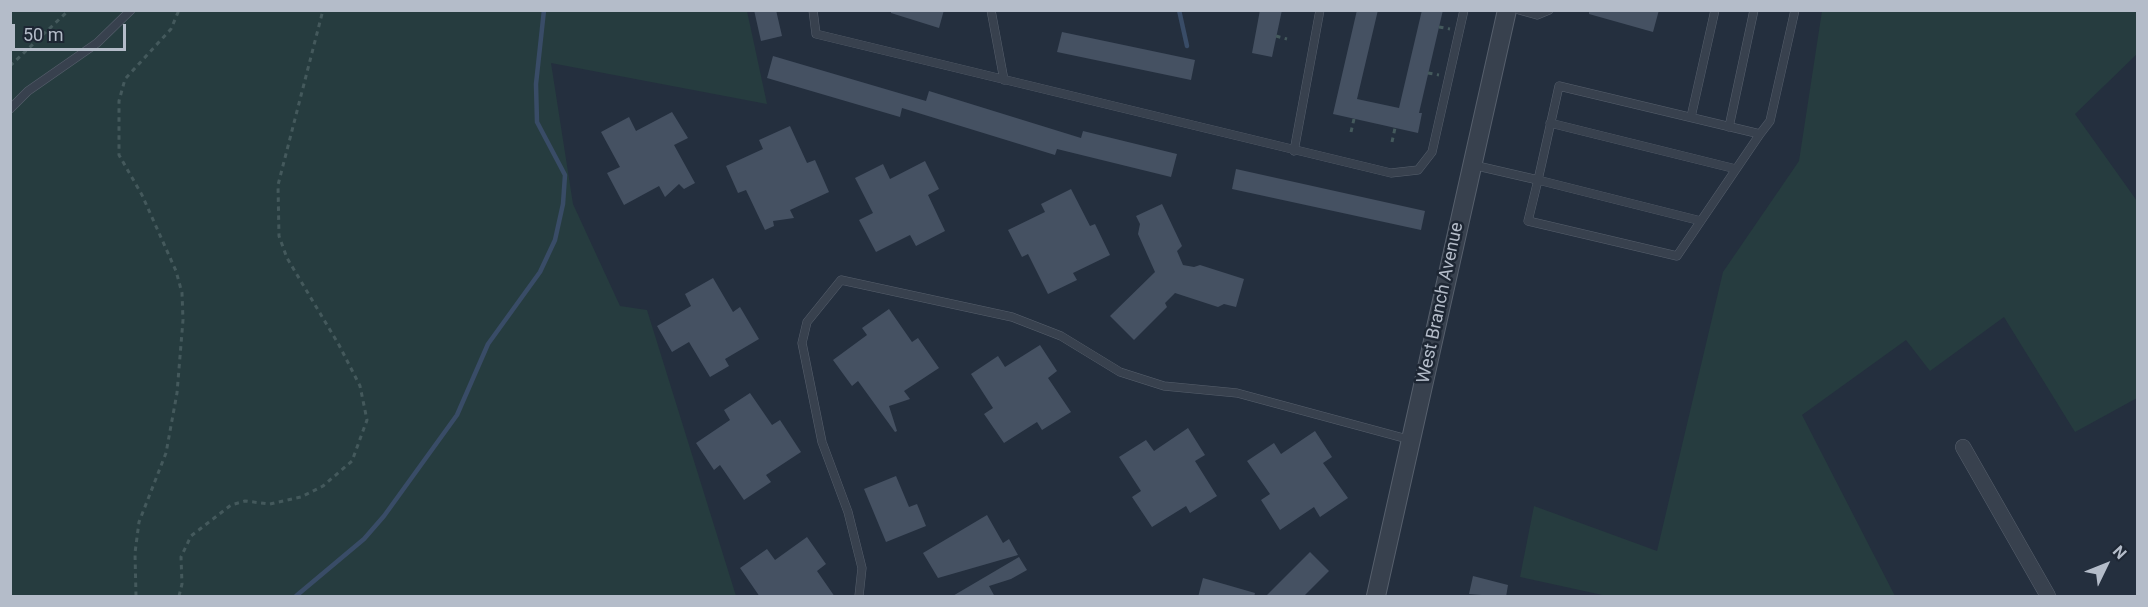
<!DOCTYPE html>
<html>
<head>
<meta charset="utf-8">
<style>
  body { margin:0 }
  #map { position:relative; width:2148px; height:607px; overflow:hidden; background:#242f3e; font-family:Roboto,sans-serif }
  canvas { display:block }
  .frame { position:absolute; inset:0; border:12px solid #b4bcc9; pointer-events:none }
  .north { position:absolute; left:2076px; top:535px; width:60px; height:60px; -webkit-text-stroke:4px #1d2633; paint-order:stroke; rotate:47deg; font-size:16px; font-weight:700; line-height:24px; text-align:center; color:#b4bcc9 }
  .north::after { content:''; display:block; margin:auto; width:21px; height:27px; background:#b4bcc9; clip-path:polygon(50% 0,100% 100%,50% 72%,0 100%) }
  .scale { position:absolute; left:12px; top:24px; width:114px; height:27px; box-sizing:border-box; border:3px solid #b4bcc9; border-top:0; padding-left:8px; font-size:18px; line-height:21px; white-space:nowrap; color:#b4bcc9; -webkit-text-stroke:4px #1d2633; paint-order:stroke }
</style>
</head>
<body>
<div id="map">
<canvas width="2148" height="607"></canvas>
<div class="frame"></div>
<div class="north">N</div>
<div class="scale">50 m</div>
</div>
<script>
const ctx = document.querySelector('canvas').getContext('2d');
ctx.lineJoin = 'round';
function fill(path, color) { ctx.fillStyle = color; ctx.fill(path, 'evenodd'); }
const shape = rows => new Path2D(rows.map(r => 'M' + r).join(''));
function trace(path, color, width, dash) { ctx.strokeStyle = color; ctx.lineWidth = width; ctx.lineCap = dash ? 'butt' : 'round'; ctx.setLineDash(dash || []); ctx.stroke(path); }
function drawText(font, color, halo, rows, align = 'center') {
  ctx.font = font + ' Roboto,sans-serif'; ctx.lineWidth = 5; ctx.setLineDash([]); ctx.textBaseline = 'middle'; ctx.strokeStyle = halo; ctx.fillStyle = color; for (const [text, x, y, turn = 0] of rows) {
    ctx.save(); ctx.translate(x, y); ctx.rotate((+turn || 0) * Math.PI / 180); ctx.textAlign = isNaN(turn) ? turn : align; if (halo) ctx.strokeText(text, 0, 0); ctx.fillText(text, 0, 0); ctx.restore();
  }
}
const green = shape([
  [10,11,747,11,767,104,551,63,573,204,620,306,647,310,736,596,11,596],
  [1822,11,2137,11,2137,54,2075,114,2137,201,2137,398,2075,432,2004,317,1930,371,1906,340,1802,415,1895,596,1607,596,1520,577,1534,506,1657,551,1723,272,1799,161]
]);
const stream = shape([
  [1179,10,1187,46],
  [296,596,364,539,384,516,457,415,488,344,540,272,555,240,563,204,565,175,537,122,536,84,544,10]
]);
const building = shape([
  [754,10,776,10,782,36,761,41],
  [891,10,944,10,939,28,891,13],
  [1260,10,1282,10,1272,57,1252,53],
  [1357,10,1378,10,1357,99,1399,108,1422,10,1443,10,1419,113,1422,113,1418,133,1333,114],
  [1589,10,1659,10,1653,32,1589,14],
  [1062,32,1195,60,1191,80,1057,52],
  [773,56,926,101,929,91,1081,138,1083,131,1177,154,1171,177,1057,149,1055,155,902,108,900,117,767,78],
  [672,112,688,138,674,145,695,183,684,189,679,184,665,197,659,186,624,205,607,173,620,167,601,132,629,117,636,131],
  [790,126,807,163,815,160,829,192,790,210,794,218,773,221,774,226,765,230,746,190,738,193,726,166,763,149,759,140],
  [925,161,939,189,928,195,945,231,916,246,910,235,876,252,859,220,873,213,855,178,883,164,890,179],
  [1236,169,1425,211,1421,230,1232,189],
  [1071,189,1090,226,1095,224,1110,255,1073,273,1077,280,1048,294,1028,254,1022,257,1008,230,1045,212,1041,204],
  [1162,204,1182,246,1177,251,1183,265,1194,267,1200,265,1244,279,1236,307,1224,304,1218,307,1175,293,1165,303,1167,307,1134,340,1110,316,1155,272,1138,234,1140,224,1136,216],
  [713,278,733,312,740,307,759,339,725,359,729,366,710,377,689,342,672,352,657,326,691,306,685,294],
  [889,309,912,342,918,338,939,368,904,391,910,399,889,406,897,431,895,432,858,381,852,386,833,360,867,335,862,328],
  [1040,345,1057,371,1048,378,1071,412,1042,430,1037,422,1004,443,984,414,993,408,971,374,998,356,1005,367],
  [750,393,772,425,780,420,801,452,766,475,771,482,744,500,720,465,714,470,696,443,730,420,724,410],
  [1188,428,1205,455,1195,461,1217,496,1190,513,1186,506,1152,527,1132,497,1141,491,1119,457,1146,440,1154,451],
  [1315,431,1332,457,1323,463,1348,498,1320,517,1314,507,1280,530,1261,500,1270,494,1247,461,1274,443,1281,454],
  [896,476,909,507,917,504,926,526,886,542,864,489],
  [987,515,1003,543,1009,539,1018,555,938,578,923,553],
  [807,537,826,564,817,571,835,597,760,597,740,568,767,549,775,560],
  [1310,552,1329,571,1303,597,1265,597],
  [1019,557,1027,570,1011,579,989,586,995,597,951,597],
  [1473,576,1508,585,1506,597,1469,594],
  [1203,578,1255,593,1254,597,1198,597]
]);
const path = shape([
  [1439,27,1450,29],
  [1276,36,1287,39],
  [10,66,69,10],
  [1428,73,1439,75],
  [1351,132,1354,119],
  [1392,142,1395,128],
  [136,596,135,553,139,522,166,453,177,393,183,320,182,293,176,271,142,195,119,155,119,101,125,79,171,29,179,10],
  [179,596,182,584,181,557,191,536,231,505,245,501,270,504,301,497,323,486,352,461,367,420,360,386,339,345,287,258,279,236,278,185,323,10]
]);
const service = shape([
  [813,10,816,34,1391,173,1418,170,1432,152,1464,10],
  [991,10,1004,80],
  [1519,10,1537,15,1549,10],
  [10,109,28,91,97,43,131,10],
  [1691,117,1715,10],
  [1550,123,1736,169],
  [1729,127,1754,10],
  [1760,134,1770,121,1795,10],
  [1294,151,1320,10],
  [1473,165,1538,180,1559,86,1760,134,1677,256,1528,221,1538,180,1701,221],
  [859,596,862,568,848,512,822,442,802,343,807,322,841,280,1012,317,1061,336,1120,372,1164,386,1237,393,1411,440]
]);
const minor = shape([
  [1963,447,2048,596]
]);
const tertiary = shape([
  [1376,596,1507,10]
]);
const streetNames = [
  ["West Branch Avenue",1441,303,-78]
];
fill(green, '#263c3f');
trace(stream, '#394c67', 4.5);
fill(building, '#455162');
trace(service, '#565f6c', 9);
trace(minor, '#565f6c', 16);
trace(tertiary, '#565f6c', 20);
trace(path, '#44595c', 3, [4.5, 4.5]);
trace(service, '#38414e', 8);
trace(minor, '#38414e', 15);
trace(tertiary, '#38414e', 18);
drawText('18px', '#b4bcc9', '#1d2633', streetNames);
</script>
</body>
</html>
